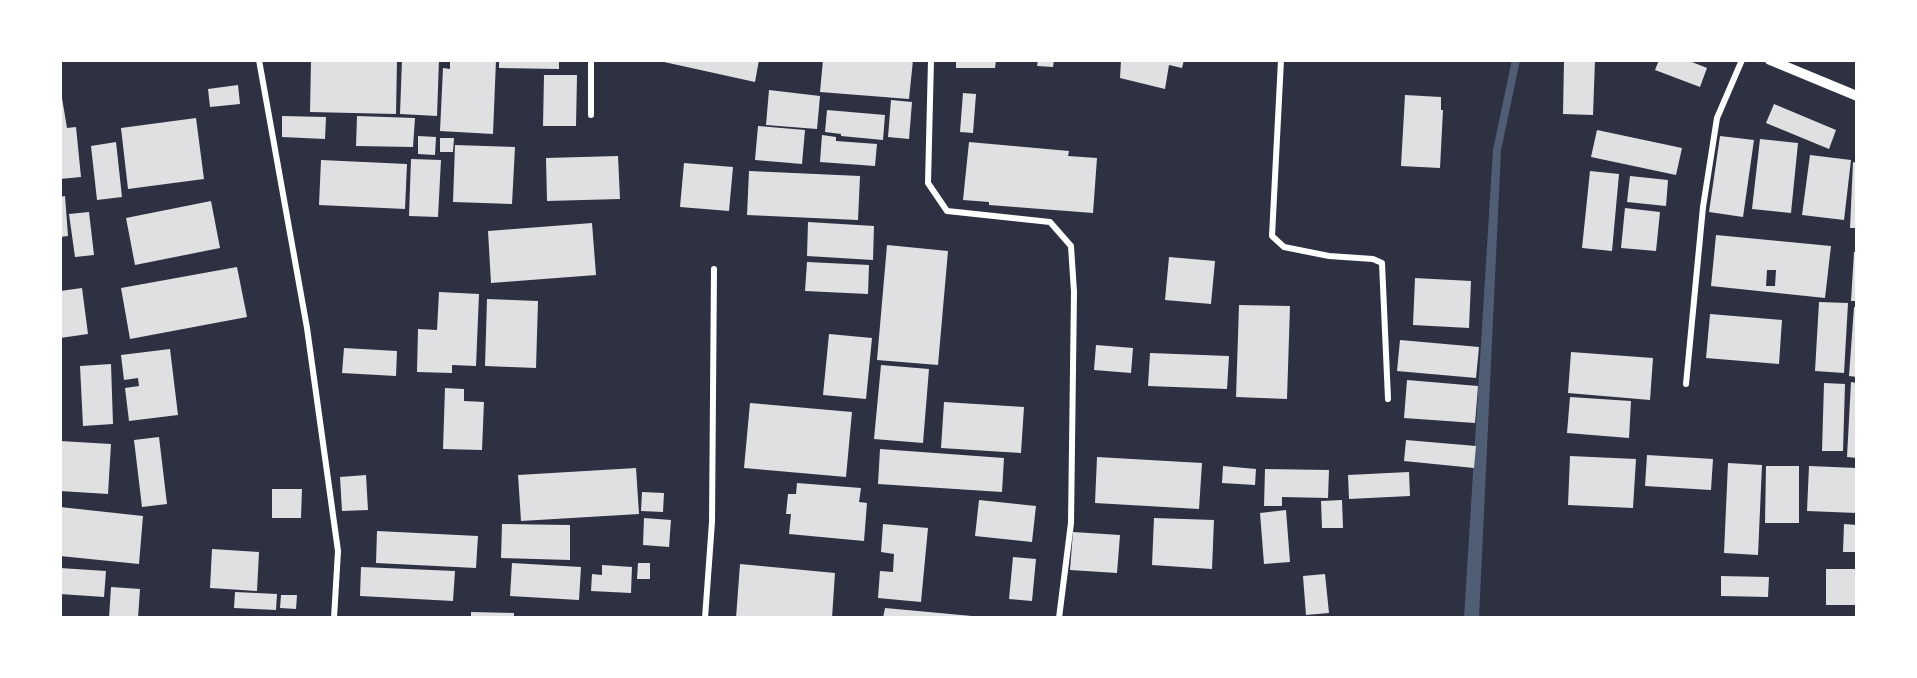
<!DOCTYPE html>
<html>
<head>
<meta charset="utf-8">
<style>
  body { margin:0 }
  #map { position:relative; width:1917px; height:678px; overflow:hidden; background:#2d3142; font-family:Roboto,sans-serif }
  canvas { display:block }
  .frame { position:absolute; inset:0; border:62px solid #fff; pointer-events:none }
</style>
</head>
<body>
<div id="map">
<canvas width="1917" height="678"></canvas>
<div class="frame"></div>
</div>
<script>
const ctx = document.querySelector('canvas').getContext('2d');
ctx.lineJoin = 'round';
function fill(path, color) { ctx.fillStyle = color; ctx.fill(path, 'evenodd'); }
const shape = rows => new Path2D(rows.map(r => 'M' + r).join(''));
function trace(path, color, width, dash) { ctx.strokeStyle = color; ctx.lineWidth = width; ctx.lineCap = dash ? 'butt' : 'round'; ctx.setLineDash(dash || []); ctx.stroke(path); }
const water = shape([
  [1497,150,1475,618,1468,618]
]);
const stream = shape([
  [1497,150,1516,60],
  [1468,618,1497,150,1475,618]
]);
const building = shape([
  [311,60,397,60,396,114,310,112],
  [402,60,439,60,437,116,400,114],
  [450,60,496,60,493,134,440,131,443,68,450,69],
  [499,60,559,60,559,69,499,68],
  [655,60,759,60,755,82],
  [823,60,913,60,909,99,820,92],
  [956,60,996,60,995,68,956,68],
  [1038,60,1054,60,1053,67,1037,66],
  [1121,60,1184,60,1182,68,1169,65,1165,89,1120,78],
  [1564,60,1595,60,1593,115,1563,114],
  [1659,60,1687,60,1707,68,1700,87,1655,70],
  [544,75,577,75,576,126,543,126],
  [238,85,240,104,210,107,208,89],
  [60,86,67,128,76,127,81,177,60,179],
  [769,90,820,96,817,129,766,125],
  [963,93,976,94,973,133,960,132],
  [1405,95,1441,97,1441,110,1443,110,1440,168,1401,166],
  [891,100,912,102,909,139,888,137],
  [1774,104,1836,130,1829,149,1766,123],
  [827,110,885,115,883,140,841,136,841,134,825,132],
  [282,116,326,117,325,139,282,137],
  [357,116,415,118,413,147,356,146],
  [196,118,204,179,128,189,121,128],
  [758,126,805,130,802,164,755,160],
  [1597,130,1682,148,1676,175,1591,157],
  [822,135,836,137,836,141,877,144,875,166,820,162],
  [418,136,436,137,435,155,418,154],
  [1720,136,1754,140,1743,217,1709,212],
  [440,138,454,138,453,152,440,152],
  [1760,139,1798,143,1791,213,1752,209],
  [116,142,122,197,97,200,91,146],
  [969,142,1069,151,1068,156,1097,158,1093,213,989,205,989,202,963,200],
  [455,145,515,147,512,204,453,202],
  [1810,155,1851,160,1844,220,1802,215],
  [618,156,620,199,547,201,546,158],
  [411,159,441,160,438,217,409,216],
  [321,160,407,164,405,209,319,205],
  [1853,162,1857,163,1857,228,1850,228],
  [684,163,733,167,729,211,680,207],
  [749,171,860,176,858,220,747,215],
  [1590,171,1619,174,1612,251,1582,248],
  [1630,176,1668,180,1666,206,1627,202],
  [65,196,68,236,60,237,60,197],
  [211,201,220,248,135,265,126,218],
  [1625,208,1660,212,1656,251,1621,248],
  [89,212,94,255,75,257,69,214],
  [808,222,874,226,873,260,807,256],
  [592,223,596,275,491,283,488,231],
  [1716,235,1831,246,1825,298,1711,286],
  [1767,270,1776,270,1775,286,1766,286],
  [887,245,948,251,938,365,877,360],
  [1854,252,1857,252,1857,301,1851,301],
  [1169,257,1215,261,1211,304,1165,300],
  [807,262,869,265,868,294,805,291],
  [237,267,247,317,130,339,121,288],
  [1415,278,1471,281,1469,328,1413,325],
  [82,288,88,334,60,338,60,291],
  [439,292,479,294,476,366,452,365,452,373,417,372,418,329,437,330],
  [487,299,538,301,536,368,485,366],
  [1819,302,1848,303,1844,373,1815,371],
  [1239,305,1290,306,1287,399,1236,397],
  [1854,307,1857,307,1857,377,1849,376],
  [1710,314,1782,320,1779,364,1706,358],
  [829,334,872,338,866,399,823,395],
  [1400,340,1479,347,1476,378,1397,371],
  [1096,345,1133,348,1131,373,1094,370],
  [344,348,397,351,396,376,342,373],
  [170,349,178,415,129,421,125,388,139,386,138,378,124,380,121,355],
  [1571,352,1653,358,1650,400,1568,393],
  [1150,353,1229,356,1227,389,1148,386],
  [111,364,113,424,83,426,80,366],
  [881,365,929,369,923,443,874,439],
  [1407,380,1478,386,1475,423,1404,418],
  [1851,382,1857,383,1857,458,1847,457],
  [1824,383,1845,384,1843,451,1822,451],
  [445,388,464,389,464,401,484,402,482,450,443,449],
  [1570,397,1631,401,1629,438,1567,433],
  [944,402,1024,407,1021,453,941,448],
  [750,403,852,412,846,477,744,468],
  [159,437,167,504,142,507,134,440],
  [1406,440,1476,446,1474,468,1404,461],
  [60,441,111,444,108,494,60,491],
  [880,449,1004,458,1002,492,878,484],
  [1647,455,1713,459,1711,490,1645,486],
  [1570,456,1636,459,1633,508,1568,505],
  [1097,457,1202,463,1199,509,1095,503],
  [1728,463,1762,465,1758,555,1724,553],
  [1223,466,1256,469,1255,485,1222,483],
  [1766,466,1799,466,1799,523,1765,523],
  [1809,466,1857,468,1857,513,1807,511],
  [636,468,639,514,521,521,518,475],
  [1265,469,1329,470,1328,498,1282,497,1282,506,1264,506],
  [1409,472,1410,496,1349,499,1348,475],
  [366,475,368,510,342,511,340,477],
  [797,483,861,488,859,502,867,503,864,541,789,534,791,514,786,514,788,494,796,494],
  [272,489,302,489,301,518,272,518],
  [642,492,664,493,663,512,641,511],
  [979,500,1036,506,1032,542,975,536],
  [1342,500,1343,528,1322,528,1321,501],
  [60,507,143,516,139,564,60,556],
  [1286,510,1290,562,1264,564,1260,513],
  [644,518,671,520,669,547,643,545],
  [1154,518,1214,520,1212,569,1152,565],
  [502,524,570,525,570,560,501,558],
  [883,524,928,528,921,602,878,598,880,571,893,572,894,554,881,552],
  [1844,524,1857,525,1857,552,1843,552],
  [377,531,478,536,476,568,376,563],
  [1073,532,1120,535,1117,573,1070,570],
  [212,549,259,552,257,591,210,588],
  [1013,557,1036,559,1032,601,1009,599],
  [512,563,581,567,579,600,510,596],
  [638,563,650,563,650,579,637,579],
  [740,564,835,573,832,618,736,618],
  [602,565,632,567,631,593,591,591,592,574,602,575],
  [361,567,455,571,453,601,360,596],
  [60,568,106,571,104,597,60,594],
  [1826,569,1857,569,1857,605,1826,605],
  [1325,574,1329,613,1306,615,1303,576],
  [1721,576,1769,577,1768,597,1721,596],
  [111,587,140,589,138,618,109,618],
  [235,592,277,594,276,610,234,608],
  [281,595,297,595,296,609,280,608],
  [885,608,972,616,972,618,883,618],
  [471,612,514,613,514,618,471,618]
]);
const minor = shape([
  [259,60,307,328,338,551,334,618],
  [591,60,591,115],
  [931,60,928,183,947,211,1050,222,1071,246,1074,292,1071,523,1059,618],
  [1281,60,1272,236,1284,247,1329,256,1373,259,1382,263,1388,399],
  [1686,384,1703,207,1717,118,1742,60],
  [705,618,712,522,714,269]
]);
const tertiary = shape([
  [1770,60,1857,96]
]);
fill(water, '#4f5d75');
trace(stream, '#4f5d75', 8);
fill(building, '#e0e0e3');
trace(minor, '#fff', 6);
trace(tertiary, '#fff', 10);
</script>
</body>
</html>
